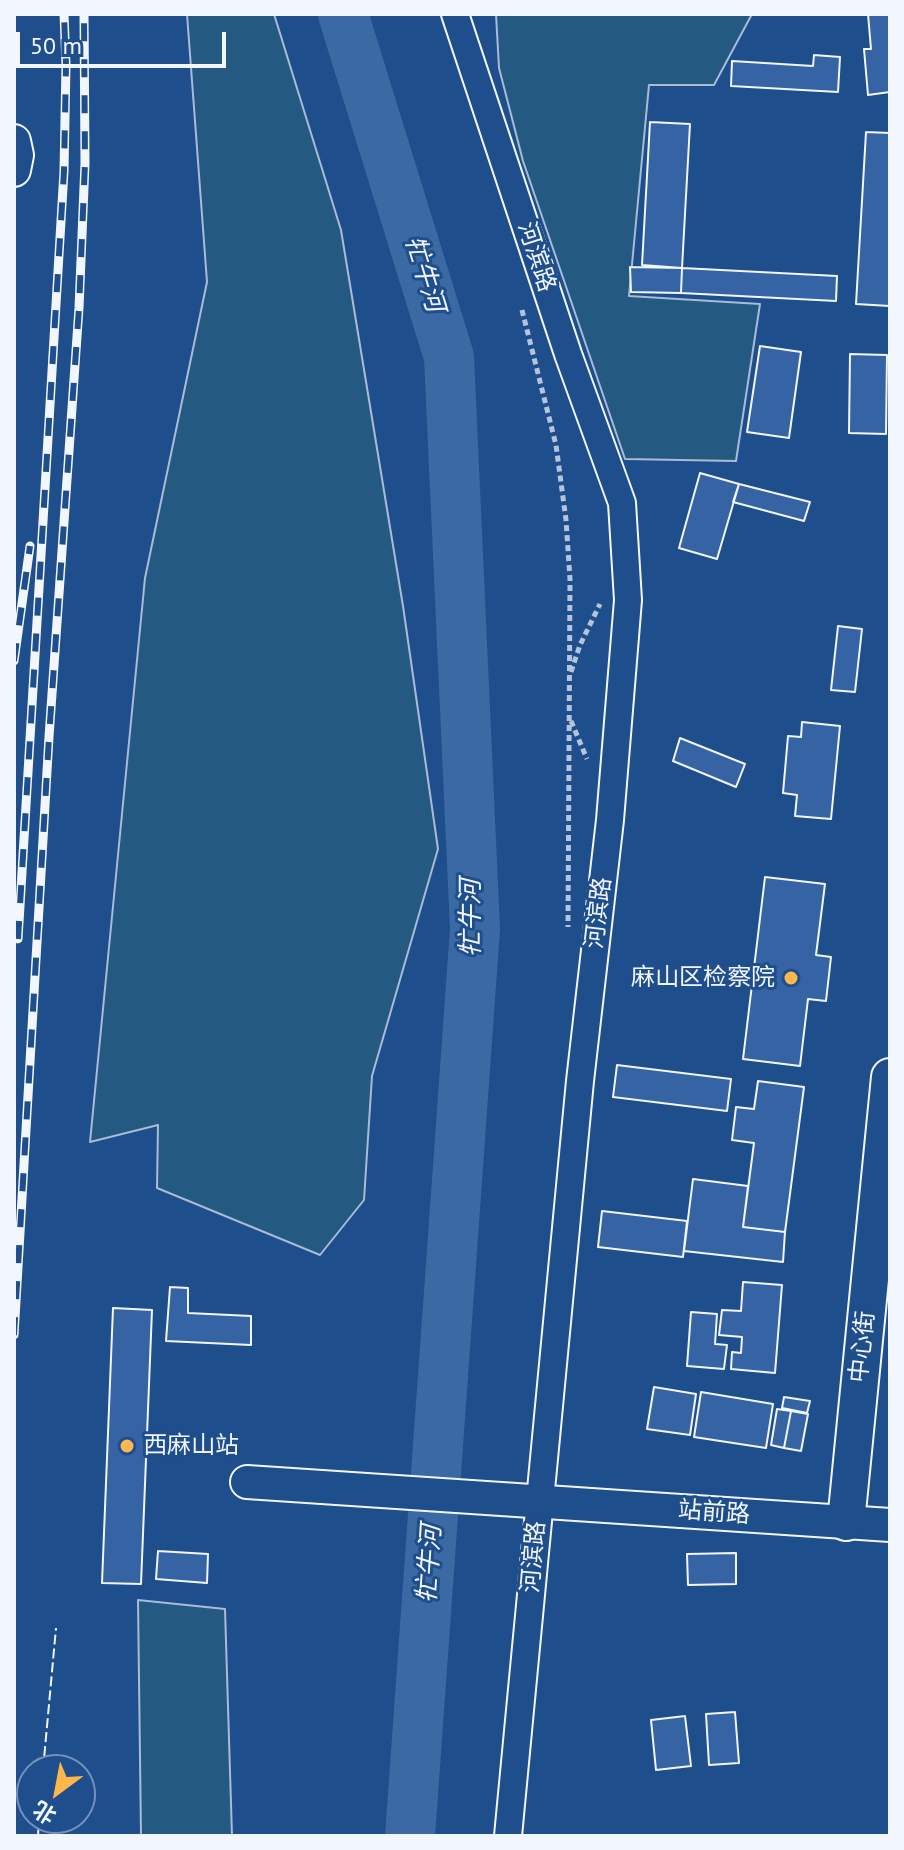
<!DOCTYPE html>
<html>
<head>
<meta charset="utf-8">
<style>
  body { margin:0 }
  #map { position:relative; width:904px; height:1850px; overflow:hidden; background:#1f4e8c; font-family:"PT Sans","Noto Sans SC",sans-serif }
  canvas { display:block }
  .frame { position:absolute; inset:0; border:16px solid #f2f6ff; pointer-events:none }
  .north { position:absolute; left:16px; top:1754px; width:80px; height:80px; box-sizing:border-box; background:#1f4e8c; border:2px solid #7391ba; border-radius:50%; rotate:212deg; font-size:22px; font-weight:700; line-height:32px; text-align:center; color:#f2f6ff }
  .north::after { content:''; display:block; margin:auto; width:28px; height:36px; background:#ffb74d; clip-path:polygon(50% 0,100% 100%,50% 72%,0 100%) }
  .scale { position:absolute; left:16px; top:32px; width:210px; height:36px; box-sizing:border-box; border:4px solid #f2f6ff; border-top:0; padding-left:10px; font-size:24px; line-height:28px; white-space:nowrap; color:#f2f6ff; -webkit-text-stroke:6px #1f4e8c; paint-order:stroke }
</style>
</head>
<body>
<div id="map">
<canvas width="904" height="1850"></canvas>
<div class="frame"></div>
<div class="north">北</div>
<div class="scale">50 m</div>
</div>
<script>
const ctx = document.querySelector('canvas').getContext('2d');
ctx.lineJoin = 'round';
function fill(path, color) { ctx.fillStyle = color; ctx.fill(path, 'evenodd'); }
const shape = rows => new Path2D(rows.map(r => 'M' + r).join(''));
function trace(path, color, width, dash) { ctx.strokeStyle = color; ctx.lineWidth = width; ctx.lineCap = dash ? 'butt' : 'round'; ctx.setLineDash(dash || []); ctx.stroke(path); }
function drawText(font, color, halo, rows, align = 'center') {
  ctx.font = font + ' "PT Sans","Noto Sans SC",sans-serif'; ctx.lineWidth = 6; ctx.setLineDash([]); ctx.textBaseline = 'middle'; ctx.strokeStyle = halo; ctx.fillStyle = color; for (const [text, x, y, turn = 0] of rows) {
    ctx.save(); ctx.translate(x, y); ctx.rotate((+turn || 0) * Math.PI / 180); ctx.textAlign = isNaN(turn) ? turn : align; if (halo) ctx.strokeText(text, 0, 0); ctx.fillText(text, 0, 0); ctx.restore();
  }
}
const green = shape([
  [187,14,274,14,341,230,403,606,438,849,372,1076,364,1200,320,1255,157,1188,158,1125,90,1142,145,578,207,282,187,14],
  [496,14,752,14,714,85,649,85,629,296,760,304,736,461,625,459,523,161,499,68,496,14],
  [138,1600,225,1609,232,1836,141,1836,138,1600]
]);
const river = shape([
  [343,14,449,357,475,929,410,1836]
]);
const building = shape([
  [868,14,890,14,890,92,868,95,864,49,871,49,868,14],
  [814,55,840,57,838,92,731,86,732,61,813,66,814,55],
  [650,122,690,124,682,268,642,265,650,122],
  [866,132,890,133,890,306,856,304,866,132],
  [630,267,682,268,681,293,631,292,630,267],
  [682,268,837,276,836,301,681,293,682,268],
  [760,346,801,352,789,438,747,432,760,346],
  [850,354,887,355,886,434,849,433,850,354],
  [700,473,739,484,717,559,679,548,700,473],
  [739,484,810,502,804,521,733,502,739,484],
  [838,626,862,629,855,692,831,690,838,626],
  [802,722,840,726,831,819,795,816,797,795,783,793,788,736,801,737,802,722],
  [680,738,745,764,736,787,673,761,680,738],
  [765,877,825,884,816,955,831,957,826,1001,808,999,800,1066,743,1059,765,877],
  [617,1065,731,1079,727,1111,613,1097,617,1065],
  [758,1081,804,1087,785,1232,743,1227,754,1143,732,1140,736,1107,754,1109,758,1081],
  [693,1179,748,1186,743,1227,785,1232,783,1262,684,1251,693,1179],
  [602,1211,687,1221,683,1257,598,1247,602,1211],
  [743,1282,782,1285,775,1373,731,1369,732,1352,741,1353,742,1337,719,1335,722,1310,741,1311,743,1282],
  [170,1287,188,1288,188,1313,251,1316,251,1345,166,1341,170,1287],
  [113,1308,152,1310,141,1584,102,1583,113,1308],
  [691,1312,717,1314,715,1344,727,1345,724,1369,687,1366,691,1312],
  [654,1387,696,1394,690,1435,647,1429,654,1387],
  [701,1392,773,1404,766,1448,694,1437,701,1392],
  [784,1397,810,1401,807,1413,782,1408,784,1397],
  [777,1409,791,1411,784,1448,771,1445,777,1409],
  [791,1411,808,1414,801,1451,784,1448,791,1411],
  [158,1551,208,1554,207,1583,156,1579,158,1551],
  [736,1553,736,1584,688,1585,687,1554,736,1553],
  [735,1712,739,1763,709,1765,706,1714,735,1712],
  [685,1716,691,1766,656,1770,651,1720,685,1716]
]);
const path = shape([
  [522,310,556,445,566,520,570,579,568,927],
  [571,672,580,645,600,604],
  [571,721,587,759]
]);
const minor = shape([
  [455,14,568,354,622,503,628,600,610,820,580,1081,508,1836]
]);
const tertiary = shape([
  [14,141,17,155,14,170],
  [247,1482,890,1525]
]);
const secondary = shape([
  [846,1522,890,1077]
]);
const rail = shape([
  [14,661,30,546],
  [18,939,64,171,66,65,64,14],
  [14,1335,49,737,79,308,85,163,84,14]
]);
const fence = shape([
  [43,1770,56,1628],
  [38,1836,39,1818]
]);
const markers = [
  [791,978,8,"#ffb74d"],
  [127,1446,8,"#ffb74d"]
];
const streetNames = [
  ["河滨路",536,257,72],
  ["河滨路",599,913,-83],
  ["中心街",863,1347,-84],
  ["站前路",714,1513,4],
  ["河滨路",534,1557,-85]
];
const poiNames = [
  ["麻山区检察院",775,978],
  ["西麻山站",143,1446,"left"]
];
const waterNames = [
  ["牤牛河",424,274,73],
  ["牤牛河",472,918,-90],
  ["牤牛河",430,1564,-86]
];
fill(green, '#245a82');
trace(green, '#a8bbd7', 2);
trace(river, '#3b69a3', 50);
fill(building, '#3563a3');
trace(building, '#f2f6ff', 2);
trace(minor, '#f2f6ff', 30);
trace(tertiary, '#f2f6ff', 36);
trace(secondary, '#f2f6ff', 40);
trace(path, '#b3c4dc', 5, [6, 4]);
trace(minor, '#1f4e8c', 26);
trace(tertiary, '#1f4e8c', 32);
trace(secondary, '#1f4e8c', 36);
trace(rail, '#f2f6ff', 9);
trace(rail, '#1f4e8c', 6, [18]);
trace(fence, '#f2f6ff', 2, [10, 4]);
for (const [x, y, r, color] of markers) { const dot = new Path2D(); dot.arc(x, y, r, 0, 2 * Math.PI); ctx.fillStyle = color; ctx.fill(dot); trace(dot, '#1f4e8c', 3); }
drawText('24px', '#f2f6ff', '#1f4e8c', streetNames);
drawText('24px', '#f2f6ff', '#1f4e8c', poiNames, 'right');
drawText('italic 26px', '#f2f6ff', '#1f4e8c', waterNames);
</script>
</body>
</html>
